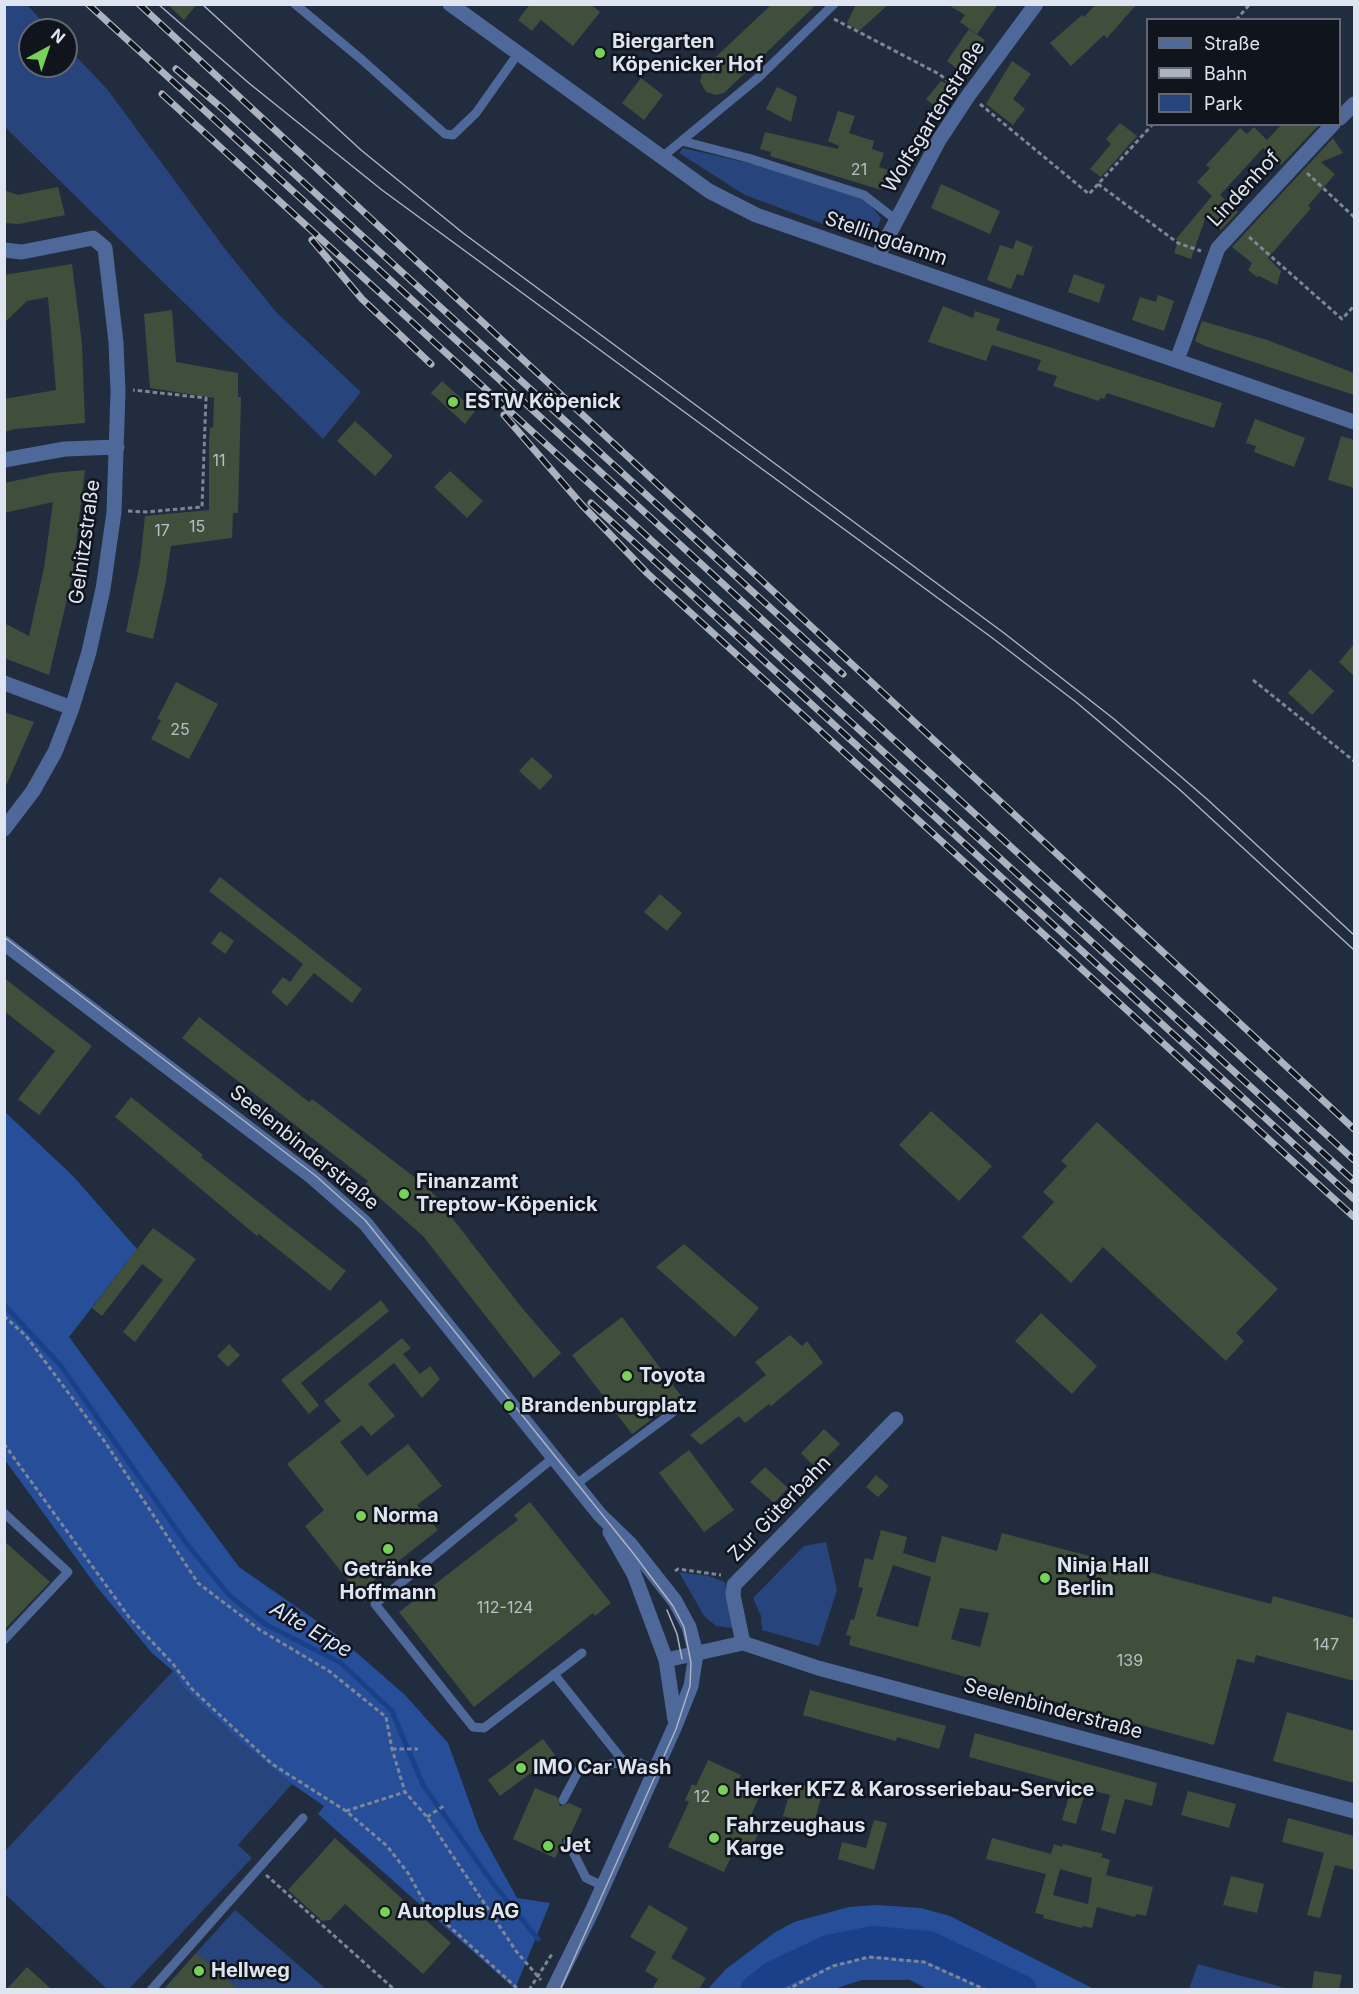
<!DOCTYPE html>
<html>
<head>
<meta charset="utf-8">
<style>
  body { margin:0 }
  #map { position:relative; width:1359px; height:1994px; overflow:hidden; background:#212c3e; font-family:Inter,sans-serif }
  canvas { display:block }
  .frame { position:absolute; inset:0; border:6px solid #dee5f1; pointer-events:none }
  .legend { position:absolute; left:1146px; top:18px; width:195px; height:108px; box-sizing:border-box; background:#10141d; border:2px solid #626872; margin:0; padding:8px 10px; list-style:none; font-size:18px; color:#dee5f1 }
  .legend li { display:flex; align-items:center; gap:12px; height:30px }
  .legend b { width:30px; border:2px solid #626872 }
  .north { position:absolute; left:18px; top:18px; width:60px; height:60px; box-sizing:border-box; background:#10141d; border:2px solid #626872; border-radius:50%; rotate:40deg; font-size:16px; font-weight:700; line-height:24px; text-align:center; color:#dee5f1 }
  .north::after { content:''; display:block; margin:auto; width:21px; height:27px; background:#78d158; clip-path:polygon(50% 0,100% 100%,50% 72%,0 100%) }
</style>
</head>
<body>
<div id="map">
<canvas width="1359" height="1994"></canvas>
<div class="frame"></div>
<ul class="legend">
<li><b style="height:8px;background:#4d6899"></b>Straße</li>
<li><b style="height:8px;background:#abb3c1"></b>Bahn</li>
<li><b style="height:16px;background:#27457c"></b>Park</li>
</ul>
<div class="north">N</div>
</div>
<script>
const ctx = document.querySelector('canvas').getContext('2d');
ctx.lineJoin = 'round';
function fill(path, color) { ctx.fillStyle = color; ctx.fill(path, 'evenodd'); }
const shape = rows => new Path2D(rows.map(r => 'M' + r).join(''));
function trace(path, color, width, dash) { ctx.strokeStyle = color; ctx.lineWidth = width; ctx.lineCap = dash ? 'butt' : 'round'; ctx.setLineDash(dash || []); ctx.stroke(path); }
function drawText(font, color, halo, rows, align = 'center') {
  ctx.font = font + ' Inter,sans-serif'; ctx.lineWidth = 5; ctx.setLineDash([]); ctx.textBaseline = 'middle'; ctx.strokeStyle = halo; ctx.fillStyle = color; for (const [text, x, y, turn = 0] of rows) {
    ctx.save(); ctx.translate(x, y); ctx.rotate((+turn || 0) * Math.PI / 180); ctx.textAlign = isNaN(turn) ? turn : align; if (halo) ctx.strokeText(text, 0, 0); ctx.fillText(text, 0, 0); ctx.restore();
  }
}
const green = shape([
  [4,5,27,5,51,30,30,30,30,66,66,66,66,46,107,89,225,249,276,312,361,392,323,439,5,127],
  [683,148,766,167,866,200,881,218,872,242,745,195,679,153],
  [826,1542,837,1590,819,1646,762,1630,761,1616,753,1598,804,1546],
  [679,1572,709,1576,725,1582,733,1628,716,1626,704,1616],
  [173,1671,184,1688,241,1742,292,1784,238,1845,252,1858,129,1989,107,1989,5,1894,4,1852],
  [235,1910,326,1989,238,1989,196,1953],
  [1198,1964,1289,1989,1189,1989]
]);
const forest = shape([
  [4,1111,73,1176,137,1249,69,1337,239,1567,334,1633,405,1695,448,1743,479,1829,517,1898,550,1903,515,1989,318,1814,324,1806,292,1784,241,1742,184,1688,173,1671,152,1653,97,1587,5,1460],
  [876,1905,921,1908,950,1916,1094,1989,929,1990,910,1980,862,1980,834,1989,708,1989,726,1969,774,1933,794,1922,849,1907]
]);
const stream = shape([
  [4,1305,61,1366,186,1543,229,1595,265,1624,341,1663,392,1711,423,1785,492,1882,538,1939]
]);
const river = shape([
  [755,1990,773,1976,828,1950,873,1941,929,1946,1022,1990]
]);
const building = shape([
  [167,4,197,4,184,20],
  [530,4,590,4,600,12,573,46,541,20,532,31,518,20],
  [772,4,817,4,724,93,716,95,706,92,700,81,703,69],
  [856,4,889,4,859,31,847,23],
  [947,4,998,4,977,34,960,22,965,15],
  [1096,4,1137,4,1107,38,1104,35,1071,66,1050,43,1082,15,1084,17],
  [969,29,985,40,962,73,947,61],
  [1012,61,1031,74,1013,99,1025,109,1013,125,986,104],
  [641,78,663,95,644,120,622,103],
  [941,81,952,86,948,92,951,94,938,109,926,99],
  [777,87,797,97,791,122,766,109],
  [838,111,855,116,849,133,874,141,872,149,884,153,879,167,888,170,881,190,770,156,771,152,760,149,765,132,838,149,839,146,828,141],
  [1120,123,1137,136,1101,177,1090,169,1111,144,1106,139],
  [1282,124,1319,125,1281,165,1263,148,1220,195,1238,212,1221,230,1206,216,1191,259,1174,253,1178,241,1176,239,1212,196,1197,182,1210,168,1206,165,1240,128,1247,134,1254,127,1267,140],
  [1333,138,1343,153,1321,162,1335,174,1308,206,1311,208,1268,258,1281,271,1277,285,1259,276,1257,277,1248,270,1252,263,1232,247],
  [941,184,1000,211,990,234,931,208],
  [58,187,65,215,19,224,4,223,4,190,18,195],
  [1016,240,1033,247,1023,276,1017,274,1011,289,987,280,1000,245,1013,249],
  [72,264,82,344,85,423,15,429,4,432,4,399,56,390,48,297,27,301,4,323,4,275],
  [1074,274,1105,285,1099,303,1068,292],
  [1158,295,1174,301,1164,331,1132,320,1140,297,1156,302],
  [943,306,973,318,975,311,1000,319,996,330,1222,403,1214,428,1107,393,1104,399,1100,398,1099,401,1053,386,1057,376,1037,370,1041,360,992,345,986,361,928,342],
  [172,310,176,362,238,373,238,397,241,397,238,513,233,513,232,538,171,546,165,586,153,639,126,632,140,563,145,516,209,510,209,442,210,427,213,428,214,398,150,388,144,314],
  [1202,321,1267,340,1354,373,1354,395,1205,346,1195,341],
  [442,381,475,411,465,424,431,393],
  [1255,419,1305,438,1294,467,1254,452,1256,446,1246,443],
  [355,421,393,456,375,476,337,441],
  [1341,436,1354,440,1354,488,1328,480],
  [85,470,72,578,49,675,4,658,4,623,29,636,44,568,53,502,4,513,4,483,52,473],
  [450,471,483,501,467,518,434,487],
  [1354,644,1354,676,1339,662],
  [1310,669,1334,691,1312,715,1288,693],
  [176,682,218,704,189,759,151,739,161,720,157,719],
  [4,712,34,722,4,790],
  [532,757,553,776,540,790,519,771],
  [220,877,362,989,352,1003,314,973,287,1006,271,992,283,977,290,982,303,964,209,891],
  [660,894,682,913,667,931,644,912],
  [220,931,234,941,225,954,211,943],
  [4,978,92,1046,39,1115,18,1099,55,1051,4,1011],
  [199,1017,309,1102,312,1099,421,1182,439,1199,436,1203,449,1214,522,1308,561,1353,534,1378,423,1236,365,1185,368,1181,182,1038],
  [131,1097,203,1155,201,1157,346,1271,330,1291,259,1234,257,1236,115,1117],
  [931,1111,992,1166,959,1201,899,1145],
  [1097,1122,1278,1289,1236,1333,1244,1341,1226,1361,1103,1247,1071,1283,1022,1237,1054,1202,1043,1192,1067,1166,1061,1161],
  [153,1228,196,1259,135,1342,123,1332,163,1280,142,1264,102,1316,92,1308],
  [684,1244,759,1308,735,1337,656,1267],
  [381,1300,389,1311,301,1383,319,1405,309,1414,281,1380],
  [1041,1313,1097,1366,1072,1394,1015,1341],
  [622,1317,682,1397,632,1434,572,1355],
  [790,1335,802,1346,807,1341,823,1363,771,1406,769,1404,745,1423,739,1416,701,1445,690,1435,766,1375,755,1362],
  [402,1338,411,1348,403,1354,420,1374,430,1366,440,1379,422,1398,394,1363,368,1384,395,1416,371,1436,362,1425,340,1442,367,1476,408,1444,442,1486,417,1505,438,1530,358,1593,305,1526,324,1510,287,1464,341,1421,324,1401],
  [229,1344,240,1355,228,1367,217,1356],
  [824,1429,840,1444,816,1468,801,1453],
  [689,1450,734,1510,704,1532,659,1473],
  [765,1467,788,1488,774,1503,750,1482],
  [876,1475,889,1486,878,1497,866,1487],
  [530,1502,611,1603,595,1616,593,1613,474,1707,399,1612,518,1520,514,1515],
  [881,1530,907,1537,903,1553,935,1563,942,1536,997,1551,1002,1533,1271,1604,1273,1596,1354,1618,1354,1681,1256,1655,1254,1663,1237,1659,1214,1745,849,1645,851,1636,846,1635,851,1619,854,1620,863,1588,858,1587,860,1578,865,1558,873,1560],
  [893,1565,931,1577,918,1627,876,1616],
  [960,1608,989,1613,980,1647,951,1639],
  [4,1541,50,1582,4,1630],
  [810,1690,946,1726,939,1749,897,1737,896,1741,803,1715],
  [1287,1712,1354,1731,1354,1783,1273,1761],
  [975,1733,1157,1783,1152,1806,1125,1799,1115,1834,1101,1830,1110,1795,1086,1789,1076,1824,1062,1820,1072,1785,969,1757],
  [543,1739,555,1755,500,1796,488,1780],
  [708,1760,741,1775,736,1786,759,1797,745,1829,758,1834,752,1848,738,1842,724,1872,668,1847,689,1802,685,1800,692,1784,696,1786],
  [793,1782,823,1790,814,1824,783,1816],
  [535,1788,557,1797,560,1806,569,1803,582,1809,570,1836,562,1839,562,1845,555,1858,513,1839],
  [1188,1791,1236,1804,1229,1828,1181,1815],
  [1288,1818,1354,1836,1354,1870,1335,1865,1320,1918,1307,1915,1324,1853,1282,1842],
  [874,1820,887,1823,874,1870,838,1859,842,1842,866,1848],
  [335,1838,451,1943,423,1974,345,1904,330,1920,322,1921,288,1890],
  [992,1838,1051,1854,1054,1844,1062,1847,1063,1844,1103,1854,1101,1857,1110,1860,1106,1875,1153,1887,1146,1916,1136,1914,1135,1917,1097,1907,1092,1928,1083,1926,1082,1928,1043,1918,1044,1915,1035,1913,1046,1874,986,1859],
  [1060,1869,1092,1878,1088,1904,1053,1895],
  [1231,1876,1264,1884,1257,1913,1223,1905],
  [649,1905,688,1928,671,1958,706,1978,699,1989,652,1989,658,1979,645,1971,656,1952,630,1937],
  [196,1953,238,1989,164,1989],
  [27,1967,51,1989,7,1989],
  [1314,1971,1342,1975,1339,1989,1312,1989]
]);
const path = shape([
  [834,19,939,74,956,87],
  [1236,20,1250,4],
  [980,104,1089,194,1153,124],
  [1307,173,1354,217],
  [1098,184,1178,243,1201,251],
  [1249,237,1342,319,1354,306],
  [128,511,146,512,202,507,206,398,133,390],
  [1253,680,1354,761],
  [4,1316,26,1336,105,1442,198,1583,260,1630,329,1671,386,1717,392,1749,405,1792,427,1817,516,1951,541,1980],
  [4,1444,129,1617,173,1664,192,1689,272,1764,346,1811,387,1846,408,1873,426,1905,519,1990],
  [675,1571,678,1569,721,1575],
  [392,1749,418,1749],
  [346,1811,405,1792],
  [427,1817,445,1805],
  [266,1875,395,1990],
  [529,1990,552,1954],
  [786,1990,833,1966,869,1957,924,1962,986,1990]
]);
const service = shape([
  [295,4,361,59,445,134,453,135,476,113,517,55],
  [682,141,748,158,864,195,895,219],
  [661,158,759,77,834,4],
  [553,1458,375,1604,473,1727,484,1728,582,1653],
  [575,1485,680,1407],
  [4,1513,68,1572,4,1640],
  [554,1674,624,1762],
  [563,1800,580,1768,635,1761,656,1770],
  [568,1842,586,1878,603,1886],
  [151,1990,303,1818]
]);
const minor = shape([
  [450,4,709,191,756,215,1354,422],
  [1340,118,1354,104],
  [4,250,22,252,93,238,105,248,116,342,118,392,114,512,103,589,89,652,72,708,55,752,33,791,4,829],
  [877,257,939,140,968,96,1036,4],
  [1177,360,1218,248,1333,124],
  [4,460,65,449,117,447],
  [4,683,72,708],
  [743,1643,733,1595,734,1585,896,1419],
  [666,1660,743,1643,818,1668,1354,1811]
]);
const tertiary = shape([
  [4,943,311,1176,365,1223,600,1515,630,1544,675,1601,689,1627,696,1654,691,1686,675,1726,592,1911,553,1990],
  [610,1532,634,1574,666,1660,675,1720]
]);
const tram = shape([
  [158,4,250,84,382,190,991,637,1076,702,1179,789,1354,950],
  [202,4,361,150,463,233,1004,633,1114,719,1208,800,1354,935],
  [4,937,316,1176,365,1220,633,1553,673,1606,684,1627,691,1663,690,1686,676,1729,560,1990],
  [667,1610,677,1634,682,1659]
]);
const rail = shape([
  [88,4,1354,1160],
  [139,4,1354,1129],
  [176,69,223,109,843,674],
  [162,94,1354,1181],
  [312,240,362,299,431,364],
  [504,415,582,505,647,573,1354,1217],
  [591,503,1354,1199]
]);
const markers = [
  [600,53,6,"#78d158"],
  [453,402,6,"#78d158"],
  [404,1194,6,"#78d158"],
  [627,1376,6,"#78d158"],
  [509,1406,6,"#78d158"],
  [361,1516,6,"#78d158"],
  [388,1549,6,"#78d158"],
  [1045,1578,6,"#78d158"],
  [521,1768,6,"#78d158"],
  [723,1790,6,"#78d158"],
  [714,1838,6,"#78d158"],
  [548,1846,6,"#78d158"],
  [385,1912,6,"#78d158"],
  [199,1971,6,"#78d158"]
];
const numberNames = [
  ["21",859,170],
  ["11",219,461],
  ["15",197,527],
  ["17",162,531],
  ["25",180,730],
  ["112-124",505,1608],
  ["147",1326,1645],
  ["139",1130,1661],
  ["12",702,1797]
];
const poiNames = [
  ["Biergarten",612,42],
  ["Köpenicker Hof",612,65],
  ["ESTW Köpenick",465,402],
  ["Finanzamt",416,1182],
  ["Treptow-Köpenick",416,1205],
  ["Toyota",639,1376],
  ["Brandenburgplatz",521,1406],
  ["Norma",373,1516],
  ["Ninja Hall",1057,1566],
  ["Berlin",1057,1589],
  ["Getränke",388,1570,"center"],
  ["Hoffmann",388,1593,"center"],
  ["IMO Car Wash",533,1768],
  ["Herker KFZ & Karosseriebau-Service",735,1790],
  ["Fahrzeughaus",726,1826],
  ["Karge",726,1849],
  ["Jet",560,1846],
  ["Autoplus AG",397,1912],
  ["Hellweg",211,1971]
];
const streetNames = [
  ["Wolfsgartenstraße",934,117,-58],
  ["Lindenhof",1244,189,-47],
  ["Stellingdamm",886,239,19],
  ["Gelnitzstraße",85,542,-82],
  ["Seelenbinderstraße",304,1148,39],
  ["Zur Güterbahn",780,1509,-46],
  ["Seelenbinderstraße",1053,1709,15]
];
const waterNames = [
  ["Alte Erpe",311,1630,30]
];
fill(green, '#27457c');
fill(forest, '#274f99');
trace(stream, '#1a4089', 5);
trace(river, '#1a4089', 30);
fill(building, '#404f3b');
trace(path, '#7d8695', 3, [4.5, 3]);
trace(service, '#4d6899', 9);
trace(minor, '#4d6899', 15);
trace(tertiary, '#4d6899', 15);
trace(tram, '#abb3c1', 1.5);
trace(rail, '#abb3c1', 7);
trace(rail, '#10141d', 4.5, [14]);
for (const [x, y, r, color] of markers) { const dot = new Path2D(); dot.arc(x, y, r, 0, 2 * Math.PI); ctx.fillStyle = color; ctx.fill(dot); trace(dot, '#10141d', 2); }
drawText('16px', '#b6c0c4', null, numberNames);
drawText('bold 20px', '#dee5f1', '#10141d', poiNames, 'left');
drawText('20px', '#dee5f1', '#10141d', streetNames);
drawText('italic 21px', '#d9e5fb', '#10141d', waterNames);
</script>
</body>
</html>
